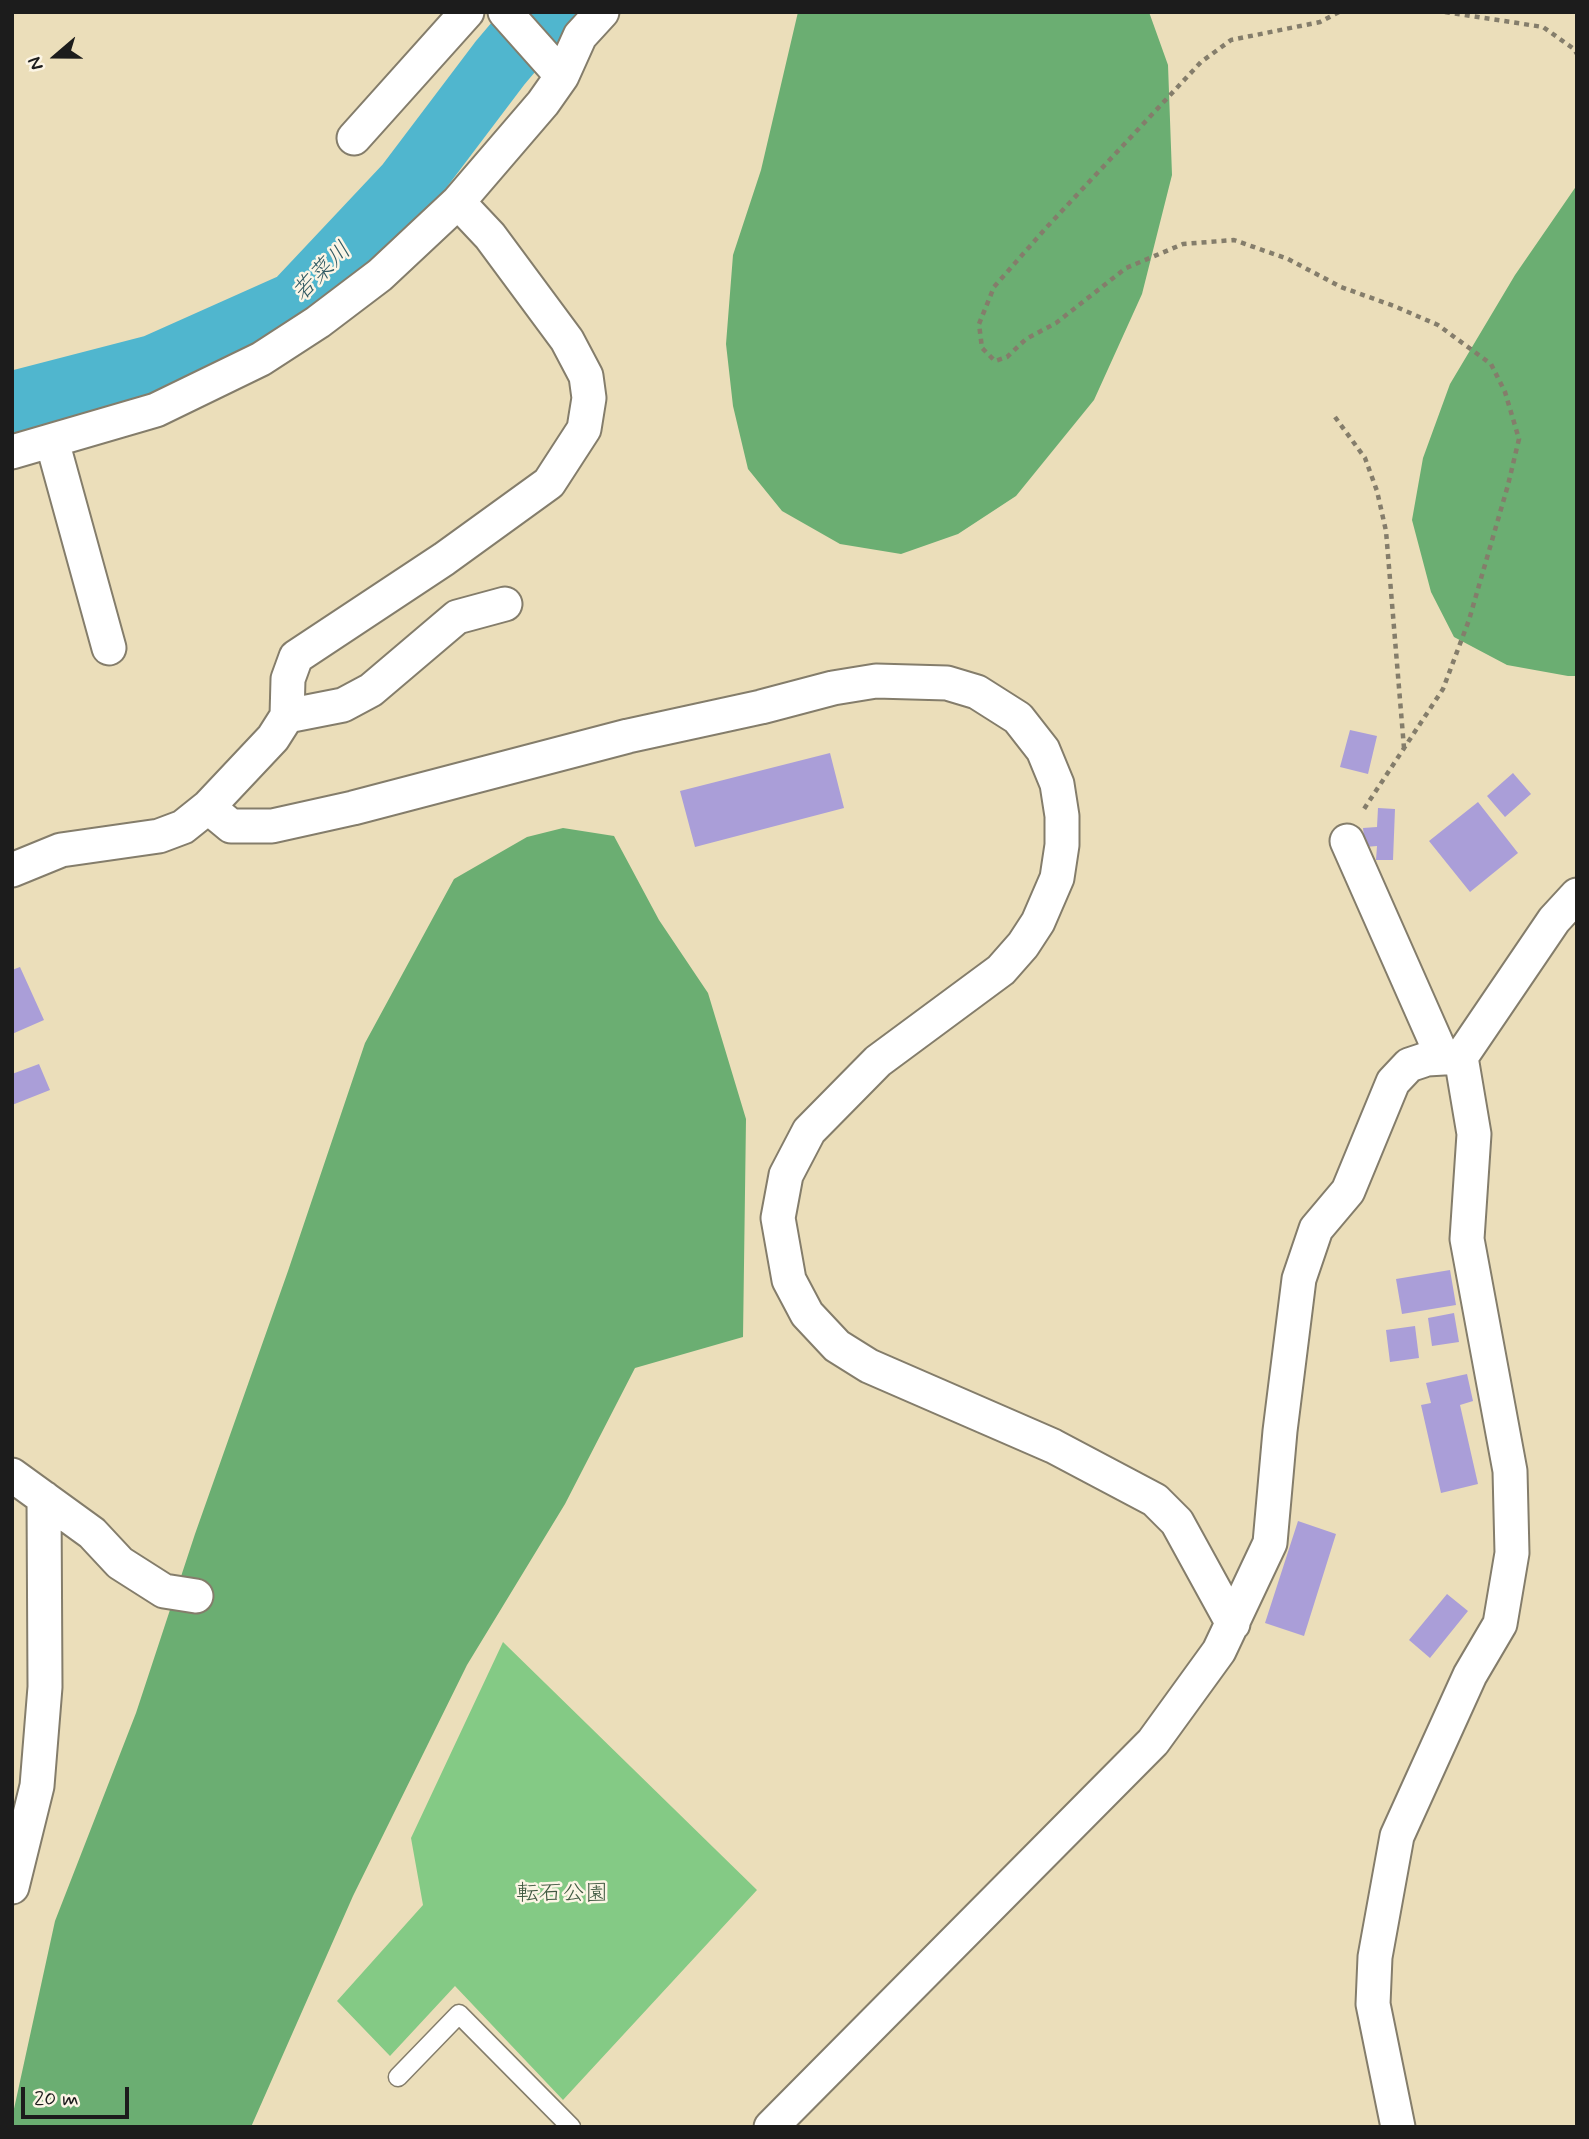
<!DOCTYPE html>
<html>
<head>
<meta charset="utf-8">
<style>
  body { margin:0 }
  #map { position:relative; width:1589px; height:2139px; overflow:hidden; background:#ebdeba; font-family:Mynerve,sans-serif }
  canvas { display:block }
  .frame { position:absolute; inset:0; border:14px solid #1c1c1c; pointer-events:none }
  .north { position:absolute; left:21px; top:21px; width:70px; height:70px; -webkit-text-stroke:5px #fcf5e5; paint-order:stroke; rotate:250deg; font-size:19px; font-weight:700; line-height:28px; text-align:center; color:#1c1c1c }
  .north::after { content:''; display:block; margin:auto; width:24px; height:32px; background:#1c1c1c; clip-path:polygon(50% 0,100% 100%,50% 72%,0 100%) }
  .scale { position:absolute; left:21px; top:2087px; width:108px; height:32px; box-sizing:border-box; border:4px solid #1c1c1c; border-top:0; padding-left:9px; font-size:21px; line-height:24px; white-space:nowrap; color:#1c1c1c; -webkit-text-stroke:5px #fcf5e5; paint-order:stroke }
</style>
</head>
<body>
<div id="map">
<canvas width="1589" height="2139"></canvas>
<div class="frame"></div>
<div class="north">N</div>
<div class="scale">20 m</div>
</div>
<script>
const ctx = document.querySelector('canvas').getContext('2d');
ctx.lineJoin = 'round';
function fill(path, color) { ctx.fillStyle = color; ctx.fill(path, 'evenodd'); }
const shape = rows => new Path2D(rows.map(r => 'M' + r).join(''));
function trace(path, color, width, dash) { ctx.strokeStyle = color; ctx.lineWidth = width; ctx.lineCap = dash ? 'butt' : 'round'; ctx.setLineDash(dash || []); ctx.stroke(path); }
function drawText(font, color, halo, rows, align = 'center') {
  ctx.font = font + ' Mynerve,"Klee One",sans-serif'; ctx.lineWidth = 5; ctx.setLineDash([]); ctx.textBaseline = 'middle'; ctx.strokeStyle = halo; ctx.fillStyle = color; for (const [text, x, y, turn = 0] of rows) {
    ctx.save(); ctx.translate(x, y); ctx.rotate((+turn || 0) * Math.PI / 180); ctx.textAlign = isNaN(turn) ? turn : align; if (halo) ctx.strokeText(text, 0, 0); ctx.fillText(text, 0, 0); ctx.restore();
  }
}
const green = shape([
  [503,1642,757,1890,563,2100,455,1986,390,2056,337,2001,423,1905,411,1838]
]);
const forest = shape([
  [798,12,1149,12,1168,65,1172,175,1142,294,1094,400,1016,496,958,534,901,554,840,544,782,511,748,469,733,406,726,344,733,255,761,170],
  [1577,185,1577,676,1568,676,1507,665,1454,637,1431,592,1412,520,1423,458,1450,384,1515,275],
  [563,828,614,836,659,920,708,993,746,1119,743,1337,635,1368,565,1504,467,1665,353,1896,251,2127,12,2127,12,2118,55,1921,136,1713,195,1534,288,1271,365,1043,454,879,527,837]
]);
const river = shape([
  [12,404,155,367,296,304,407,186,500,63,543,12]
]);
const building = shape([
  [1350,730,1377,736,1368,774,1340,767],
  [830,753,844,808,695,847,680,791],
  [1513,773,1531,794,1505,817,1487,796],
  [1478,802,1518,853,1470,892,1429,841],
  [1378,808,1395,809,1393,860,1376,860,1377,846,1365,847,1363,828,1377,827],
  [20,967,44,1020,12,1034,12,970],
  [39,1064,50,1090,12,1105,12,1074],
  [1450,1270,1456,1305,1402,1314,1396,1279],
  [1454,1313,1459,1342,1432,1346,1428,1318],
  [1415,1326,1419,1358,1390,1362,1386,1330],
  [1467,1374,1473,1401,1460,1405,1478,1484,1441,1493,1421,1405,1431,1403,1426,1383],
  [1298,1521,1336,1534,1304,1636,1265,1623],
  [1447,1594,1468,1611,1430,1658,1409,1640]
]);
const path = shape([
  [1339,12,1320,22,1231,40,1201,62,1046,228,994,287,979,324,982,348,995,361,1007,357,1026,339,1056,323,1126,268,1183,244,1234,240,1288,259,1341,287,1394,306,1438,325,1491,364,1505,392,1519,439,1508,485,1469,620,1443,689,1362,812],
  [1445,12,1543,27,1574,49,1577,54],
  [1335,417,1365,458,1377,491,1386,531,1404,748]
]);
const service = shape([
  [398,2077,459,2014,571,2127]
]);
const minor = shape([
  [562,76,580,36,602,12],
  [354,138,467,12],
  [52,441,109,648],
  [12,452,156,410,261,359,318,322,380,275,458,202],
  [287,716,343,705,371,690,457,617,505,604],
  [208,807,231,826,272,826,353,808,628,736,761,707,833,688,876,681,947,683,977,692,1018,718,1043,750,1057,784,1062,816,1062,845,1057,878,1038,922,1023,945,1001,970,878,1061,809,1131,786,1175,778,1218,789,1280,807,1314,837,1346,869,1366,1053,1446,1155,1500,1177,1522,1233,1624],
  [1347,841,1443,1058],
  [12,870,61,850,159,836,183,827,208,807,273,738,287,716,288,679,296,657,444,559,549,483,584,429,589,398,586,376,567,340,490,236,458,202,543,103,562,76,505,12],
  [12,1475,92,1533,120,1563,164,1591,196,1596],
  [12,1887,37,1786,45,1687,44,1498],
  [771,2127,1153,1742,1219,1651,1270,1543,1280,1431,1299,1279,1316,1229,1348,1191,1393,1082,1409,1065,1427,1059,1461,1057],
  [1398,2127,1373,2004,1375,1957,1397,1836,1470,1675,1500,1624,1512,1553,1510,1471,1467,1239,1474,1134,1461,1057,1554,920,1577,895]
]);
const parkNames = [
  ["転石公園",562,1895]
];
const waterNames = [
  ["若菜川",323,273,-45]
];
fill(green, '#84ca85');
fill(forest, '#6bae72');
trace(river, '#50b6ce', 65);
fill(building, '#aa9ed8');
trace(service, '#847d6b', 21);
trace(minor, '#847d6b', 37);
trace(path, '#847d6b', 4.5, [5, 5]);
trace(service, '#fff', 18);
trace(minor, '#fff', 33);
drawText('23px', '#405941', '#fcf5e5', parkNames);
drawText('italic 24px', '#315a63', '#fcf5e5', waterNames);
</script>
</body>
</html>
